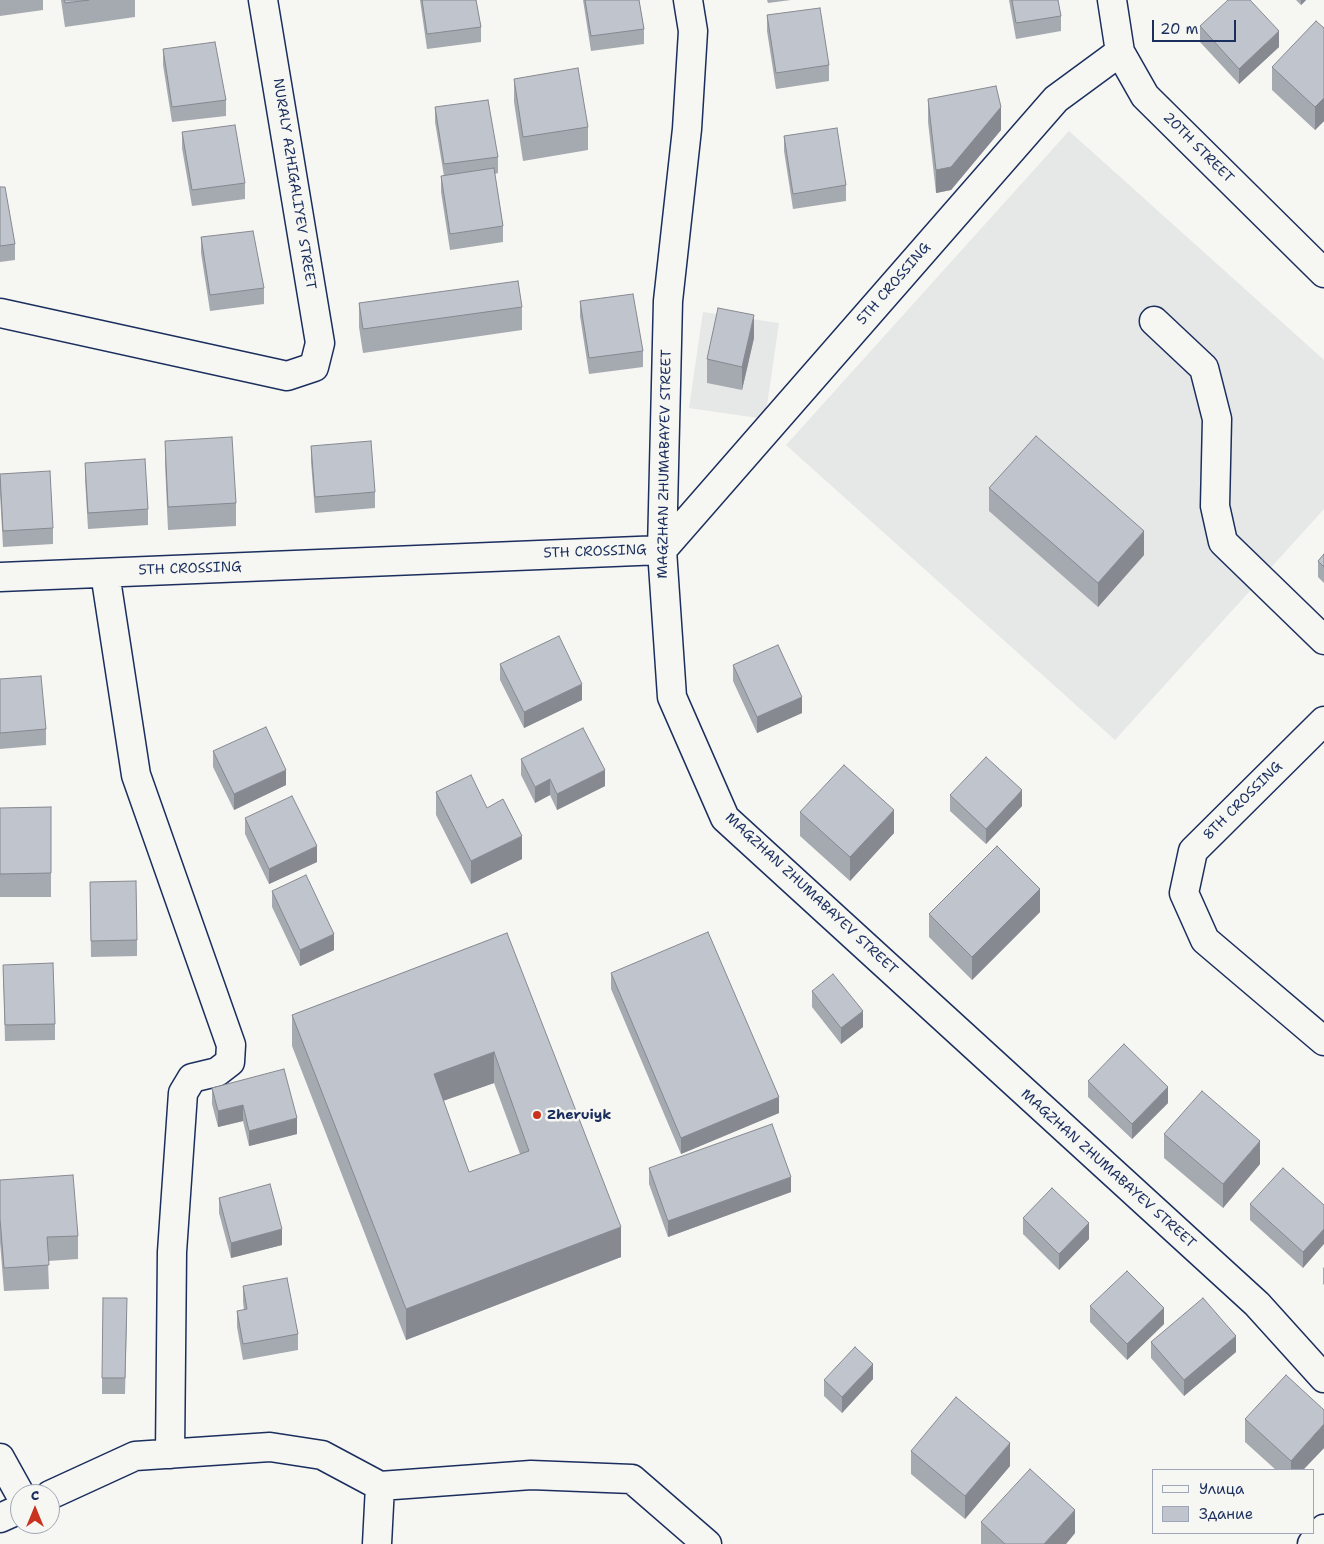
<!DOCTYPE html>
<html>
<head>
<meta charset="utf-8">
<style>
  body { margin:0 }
  #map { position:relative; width:1324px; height:1544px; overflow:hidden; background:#f6f6f2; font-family:"Shantell Sans",sans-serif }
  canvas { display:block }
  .legend { position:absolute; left:1152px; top:1469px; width:162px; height:65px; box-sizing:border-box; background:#f6f6f2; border:1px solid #9ea6b7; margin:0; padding:6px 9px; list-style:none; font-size:15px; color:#1b2f5e }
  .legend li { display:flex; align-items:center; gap:10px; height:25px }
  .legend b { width:25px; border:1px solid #9ea6b7 }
  .north { position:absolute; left:10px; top:1484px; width:50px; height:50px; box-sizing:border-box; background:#f6f6f2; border:1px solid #9ea6b7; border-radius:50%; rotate:0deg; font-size:14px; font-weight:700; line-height:20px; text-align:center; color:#1b2f5e }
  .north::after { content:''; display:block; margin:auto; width:18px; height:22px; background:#c8321e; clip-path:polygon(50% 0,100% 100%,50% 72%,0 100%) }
  .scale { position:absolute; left:1152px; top:20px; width:84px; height:22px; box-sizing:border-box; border:2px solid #1b2f5e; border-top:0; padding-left:6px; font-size:15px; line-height:18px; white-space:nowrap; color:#1b2f5e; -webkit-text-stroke:4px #f6f6f2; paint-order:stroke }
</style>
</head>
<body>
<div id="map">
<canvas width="1324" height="1544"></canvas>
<ul class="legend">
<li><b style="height:6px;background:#f6f6f2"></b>Улица</li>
<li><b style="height:14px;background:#c0c4cd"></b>Здание</li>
</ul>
<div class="north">С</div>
<div class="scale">20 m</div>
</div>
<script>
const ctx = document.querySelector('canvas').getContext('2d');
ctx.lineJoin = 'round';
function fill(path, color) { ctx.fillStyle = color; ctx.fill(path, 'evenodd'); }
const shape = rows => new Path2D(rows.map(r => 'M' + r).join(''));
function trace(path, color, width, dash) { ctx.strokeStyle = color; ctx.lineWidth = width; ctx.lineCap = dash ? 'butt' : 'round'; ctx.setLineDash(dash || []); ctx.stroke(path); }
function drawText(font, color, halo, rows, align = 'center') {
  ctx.font = font + ' "Shantell Sans",sans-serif'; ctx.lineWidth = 5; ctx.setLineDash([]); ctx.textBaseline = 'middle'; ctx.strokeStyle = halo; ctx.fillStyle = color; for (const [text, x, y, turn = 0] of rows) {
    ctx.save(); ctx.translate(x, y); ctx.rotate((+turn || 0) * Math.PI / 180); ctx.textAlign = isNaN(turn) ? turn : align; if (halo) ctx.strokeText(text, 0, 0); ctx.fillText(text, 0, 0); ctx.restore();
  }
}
const built = shape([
  [1069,131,1324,360,1324,509,1115,740,786,445],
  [703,312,779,323,765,419,689,408]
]);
const minor = shape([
  [688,0,693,31,687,129,668,301,662,550,672,697,725,818,1257,1304,1324,1378],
  [1112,0,1120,52,1145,96,1324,273],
  [0,313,287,376,314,367,320,343,263,0],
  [1154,321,1204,368,1217,419,1215,506,1223,542,1324,640],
  [105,573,136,775,231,1045,230,1062,217,1072,192,1078,183,1093,172,1252,170,1454],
  [0,577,662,550,1056,99,1120,52],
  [1324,721,1193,851,1184,893,1205,940,1324,1041],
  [0,1458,20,1494],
  [50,1495,135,1456,270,1447,322,1455,380,1486,531,1475,632,1479,707,1544],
  [0,1518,20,1509],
  [377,1544,380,1486],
  [1312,1544,1324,1529]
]);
const wall = shape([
  [0,0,43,0,43,10,0,16],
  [61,0,135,0,135,17,65,27],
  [420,0,476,0,481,27,481,42,427,49],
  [583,0,639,0,644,29,644,44,591,51],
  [767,0,791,0,768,3],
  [1009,0,1058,0,1061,16,1061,31,1016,39],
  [1296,0,1306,0,1301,5],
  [767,15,829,65,829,81,776,89,767,31],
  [1200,26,1279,47,1239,84,1200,42],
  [1324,28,1324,121,1315,130,1272,90,1272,67],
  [163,49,226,100,226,116,172,122,163,65],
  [514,79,588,127,588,150,523,161,514,102],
  [928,99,1001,130,951,190,936,193,928,122],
  [435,107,498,157,498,173,495,174,503,226,503,242,450,250,441,192,441,176,444,176,435,122],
  [182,132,245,183,245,199,192,206,182,148],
  [784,136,846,185,846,201,793,209,784,151],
  [0,187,15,244,15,260,0,262],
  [201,237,264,288,264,304,210,311,201,253],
  [580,301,643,351,643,367,589,374,580,316],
  [359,303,522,307,522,330,363,353,359,327],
  [754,338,742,390,707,383,707,359],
  [165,441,236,503,236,526,168,530,165,464],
  [311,446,375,492,375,508,315,513,311,462],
  [85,463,148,509,148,525,88,529,85,479],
  [0,474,53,528,53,544,3,547,0,494],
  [989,488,1144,555,1098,607,989,511],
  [1324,554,1324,583,1318,577,1318,561],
  [500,664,582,700,524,728,500,680],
  [733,665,802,713,757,733,733,681],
  [0,679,46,729,46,745,0,749],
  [213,751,286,785,234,810,213,767],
  [521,759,605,786,557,810,550,795,535,803,521,775],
  [436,792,487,808,522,859,471,884,436,815],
  [950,795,1022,806,986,844,950,811],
  [51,807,51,897,0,897,0,808],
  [800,812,894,833,850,881,800,836],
  [245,818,317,862,269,884,245,834],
  [90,882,137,940,137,956,91,957],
  [272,891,334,950,300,966,272,907],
  [1040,912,972,980,929,937,929,914],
  [507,933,621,1257,406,1340,292,1046,292,1015],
  [494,1083,520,1154,469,1172,443,1101],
  [3,965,55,1024,55,1040,5,1041],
  [611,973,779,1113,681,1154,611,989],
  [812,991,863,1027,841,1044,812,1007],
  [1088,1081,1168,1103,1132,1139,1088,1097],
  [212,1088,297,1134,249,1146,243,1121,218,1127,212,1104],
  [1164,1134,1260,1164,1223,1208,1164,1158],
  [649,1168,791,1192,668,1237,649,1184],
  [0,1180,78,1236,78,1259,48,1261,49,1289,4,1291,0,1242],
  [219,1198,282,1245,231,1258,219,1213],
  [1250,1204,1324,1205,1303,1268,1250,1220],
  [1023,1218,1089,1239,1059,1270,1023,1234],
  [1324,1267,1324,1285,1323,1284,1323,1268],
  [243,1286,298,1334,298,1350,243,1360,237,1327,237,1311,244,1310,243,1302],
  [1090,1306,1164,1324,1127,1360,1090,1322],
  [127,1314,125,1394,102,1394,102,1378],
  [1151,1342,1236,1352,1184,1396,1151,1358],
  [873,1379,842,1413,824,1396,824,1380],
  [1245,1419,1324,1448,1303,1470,1276,1470,1245,1442],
  [911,1451,1010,1466,965,1519,911,1474],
  [981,1522,1075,1533,1066,1544,981,1544]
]);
const shadedWall = shape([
  [1301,0,1306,0,1301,5],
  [1279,31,1279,47,1239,84,1239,69],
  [1324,98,1324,121,1315,130,1315,107],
  [1001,107,1001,130,951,190,936,193,936,170],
  [754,315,754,338,742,390,742,367],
  [1144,531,1144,555,1098,607,1098,583],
  [582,684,582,700,524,728,524,712],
  [802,697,802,713,757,733,757,717],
  [286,770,286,785,234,810,234,794],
  [605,770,605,786,557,810,557,794],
  [550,779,550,795,535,803,535,787],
  [1022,790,1022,806,986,844,986,829],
  [894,810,894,833,850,881,850,857],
  [522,836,522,859,471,884,471,861],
  [317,846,317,862,269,884,269,869],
  [1040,889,1040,912,972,980,972,957],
  [334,934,334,950,300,966,300,950],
  [863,1011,863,1027,841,1044,841,1028],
  [494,1052,494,1083,434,1104,434,1074],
  [1168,1087,1168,1103,1132,1139,1132,1124],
  [779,1097,779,1113,681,1154,681,1138],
  [243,1105,243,1121,218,1127,218,1111],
  [297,1118,297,1134,249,1146,249,1131],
  [1260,1141,1260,1164,1223,1208,1223,1184],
  [791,1177,791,1192,668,1237,668,1221],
  [1089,1223,1089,1239,1059,1270,1059,1254],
  [621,1227,621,1257,406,1340,406,1309],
  [282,1229,282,1245,231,1258,231,1243],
  [1324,1229,1324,1244,1303,1268,1303,1252],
  [1164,1308,1164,1324,1127,1360,1127,1344],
  [1236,1336,1236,1352,1184,1396,1184,1380],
  [873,1364,873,1379,842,1413,842,1397],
  [1324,1424,1324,1448,1303,1470,1291,1470,1291,1461],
  [1010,1443,1010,1466,965,1519,965,1496],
  [1075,1510,1075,1533,1066,1544,1044,1544]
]);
const building = shape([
  [64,0,89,0,65,3,64,0],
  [422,0,476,0,481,27,427,34,422,0],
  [585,0,639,0,644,29,591,36,585,0],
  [1012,0,1058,0,1061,16,1016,23,1012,0],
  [1228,0,1250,0,1279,31,1239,69,1200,26,1228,0],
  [820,8,829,65,776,73,767,15,820,8],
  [1316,21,1324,28,1324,98,1315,107,1272,67,1316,21],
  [215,42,226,100,172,107,163,49,215,42],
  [578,68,588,127,523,137,514,79,578,68],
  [996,86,1001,107,951,167,936,170,928,99,996,86],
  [488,100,498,157,444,164,435,107,488,100],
  [235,125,245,183,192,190,182,132,235,125],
  [837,128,846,185,793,194,784,136,837,128],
  [494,168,503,226,450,234,441,176,494,168],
  [0,187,5,187,15,244,0,246,0,187],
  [253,231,264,288,210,295,201,237,253,231],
  [518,281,522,307,363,329,359,303,518,281],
  [633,294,643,351,589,358,580,301,633,294],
  [718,308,754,315,742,367,707,359,718,308],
  [1036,436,1144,531,1098,583,989,488,1036,436],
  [232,437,236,503,168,507,165,441,232,437],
  [371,441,375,492,315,497,311,446,371,441],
  [145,459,148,509,88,513,85,463,145,459],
  [50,471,53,528,3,531,0,474,50,471],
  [1324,554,1324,567,1318,561,1324,554],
  [559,636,582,684,524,712,500,664,559,636],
  [778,645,802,697,757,717,733,665,778,645],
  [41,676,46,729,0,733,0,679,41,676],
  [266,727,286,770,234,794,213,751,266,727],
  [583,728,605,770,557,794,550,779,535,787,521,759,583,728],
  [986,757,1022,790,986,829,950,795,986,757],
  [844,765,894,810,850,857,800,812,844,765],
  [471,775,487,808,503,799,522,836,471,861,436,792,471,775],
  [292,796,317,846,269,869,245,818,292,796],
  [51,807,51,873,0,874,0,808,51,807],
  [997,846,1040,889,972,957,929,914,997,846],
  [306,875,334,934,300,950,272,891,306,875],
  [136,881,137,940,91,941,90,882,136,881],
  [708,932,779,1097,681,1138,611,973,708,932],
  [507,933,621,1227,406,1309,292,1015,507,933],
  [494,1052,529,1151,469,1172,434,1074,494,1052],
  [53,963,55,1024,5,1025,3,965,53,963],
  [833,974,863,1011,841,1028,812,991,833,974],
  [1124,1044,1168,1087,1132,1124,1088,1081,1124,1044],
  [284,1069,297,1118,249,1131,243,1105,218,1111,212,1088,284,1069],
  [1202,1091,1260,1141,1223,1184,1164,1134,1202,1091],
  [772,1124,791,1177,668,1221,649,1168,772,1124],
  [1283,1168,1324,1205,1324,1229,1303,1252,1250,1204,1283,1168],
  [73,1175,78,1236,47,1237,49,1265,4,1268,0,1219,0,1180,73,1175],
  [270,1184,282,1229,231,1243,219,1198,270,1184],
  [1052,1188,1089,1223,1059,1254,1023,1218,1052,1188],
  [1127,1271,1164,1308,1127,1344,1090,1306,1127,1271],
  [287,1278,298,1334,243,1344,237,1311,247,1309,243,1286,287,1278],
  [103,1298,127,1298,125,1378,102,1378,103,1298],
  [1203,1298,1236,1336,1184,1380,1151,1342,1203,1298],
  [855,1347,873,1364,842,1397,824,1380,855,1347],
  [1286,1375,1324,1410,1324,1424,1291,1461,1245,1419,1286,1375],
  [956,1397,1010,1443,965,1496,911,1451,956,1397],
  [1030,1469,1075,1510,1044,1544,1005,1544,981,1522,1030,1469]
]);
const markers = [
  [537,1115,5,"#c8321e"]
];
const streetNames = [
  ["20TH STREET",1198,148,45],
  ["NURALY AZHIGALIYEV STREET",294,184,81],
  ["5TH CROSSING",894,284,-49],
  ["MAGZHAN ZHUMABAYEV STREET",665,464,-89],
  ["5TH CROSSING",595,552,-2],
  ["5TH CROSSING",190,569,-2],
  ["8TH CROSSING",1243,801,-45],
  ["MAGZHAN ZHUMABAYEV STREET",811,894,43],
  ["MAGZHAN ZHUMABAYEV STREET",1108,1169,42]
];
const poiNames = [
  ["Zheruiyk",547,1115]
];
fill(built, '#e6e7e7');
trace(minor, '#1b2f5e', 31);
trace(minor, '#f6f6f2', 28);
fill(wall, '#a5a9b0');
fill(shadedWall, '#868990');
fill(building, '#c0c4cd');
trace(building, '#868990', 1);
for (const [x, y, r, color] of markers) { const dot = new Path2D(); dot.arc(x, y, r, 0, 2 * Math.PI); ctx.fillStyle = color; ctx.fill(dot); trace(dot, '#f6f6f2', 2); }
drawText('14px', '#1b2f5e', '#f6f6f2', streetNames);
drawText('bold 14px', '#1b2f5e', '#f6f6f2', poiNames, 'left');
</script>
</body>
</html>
